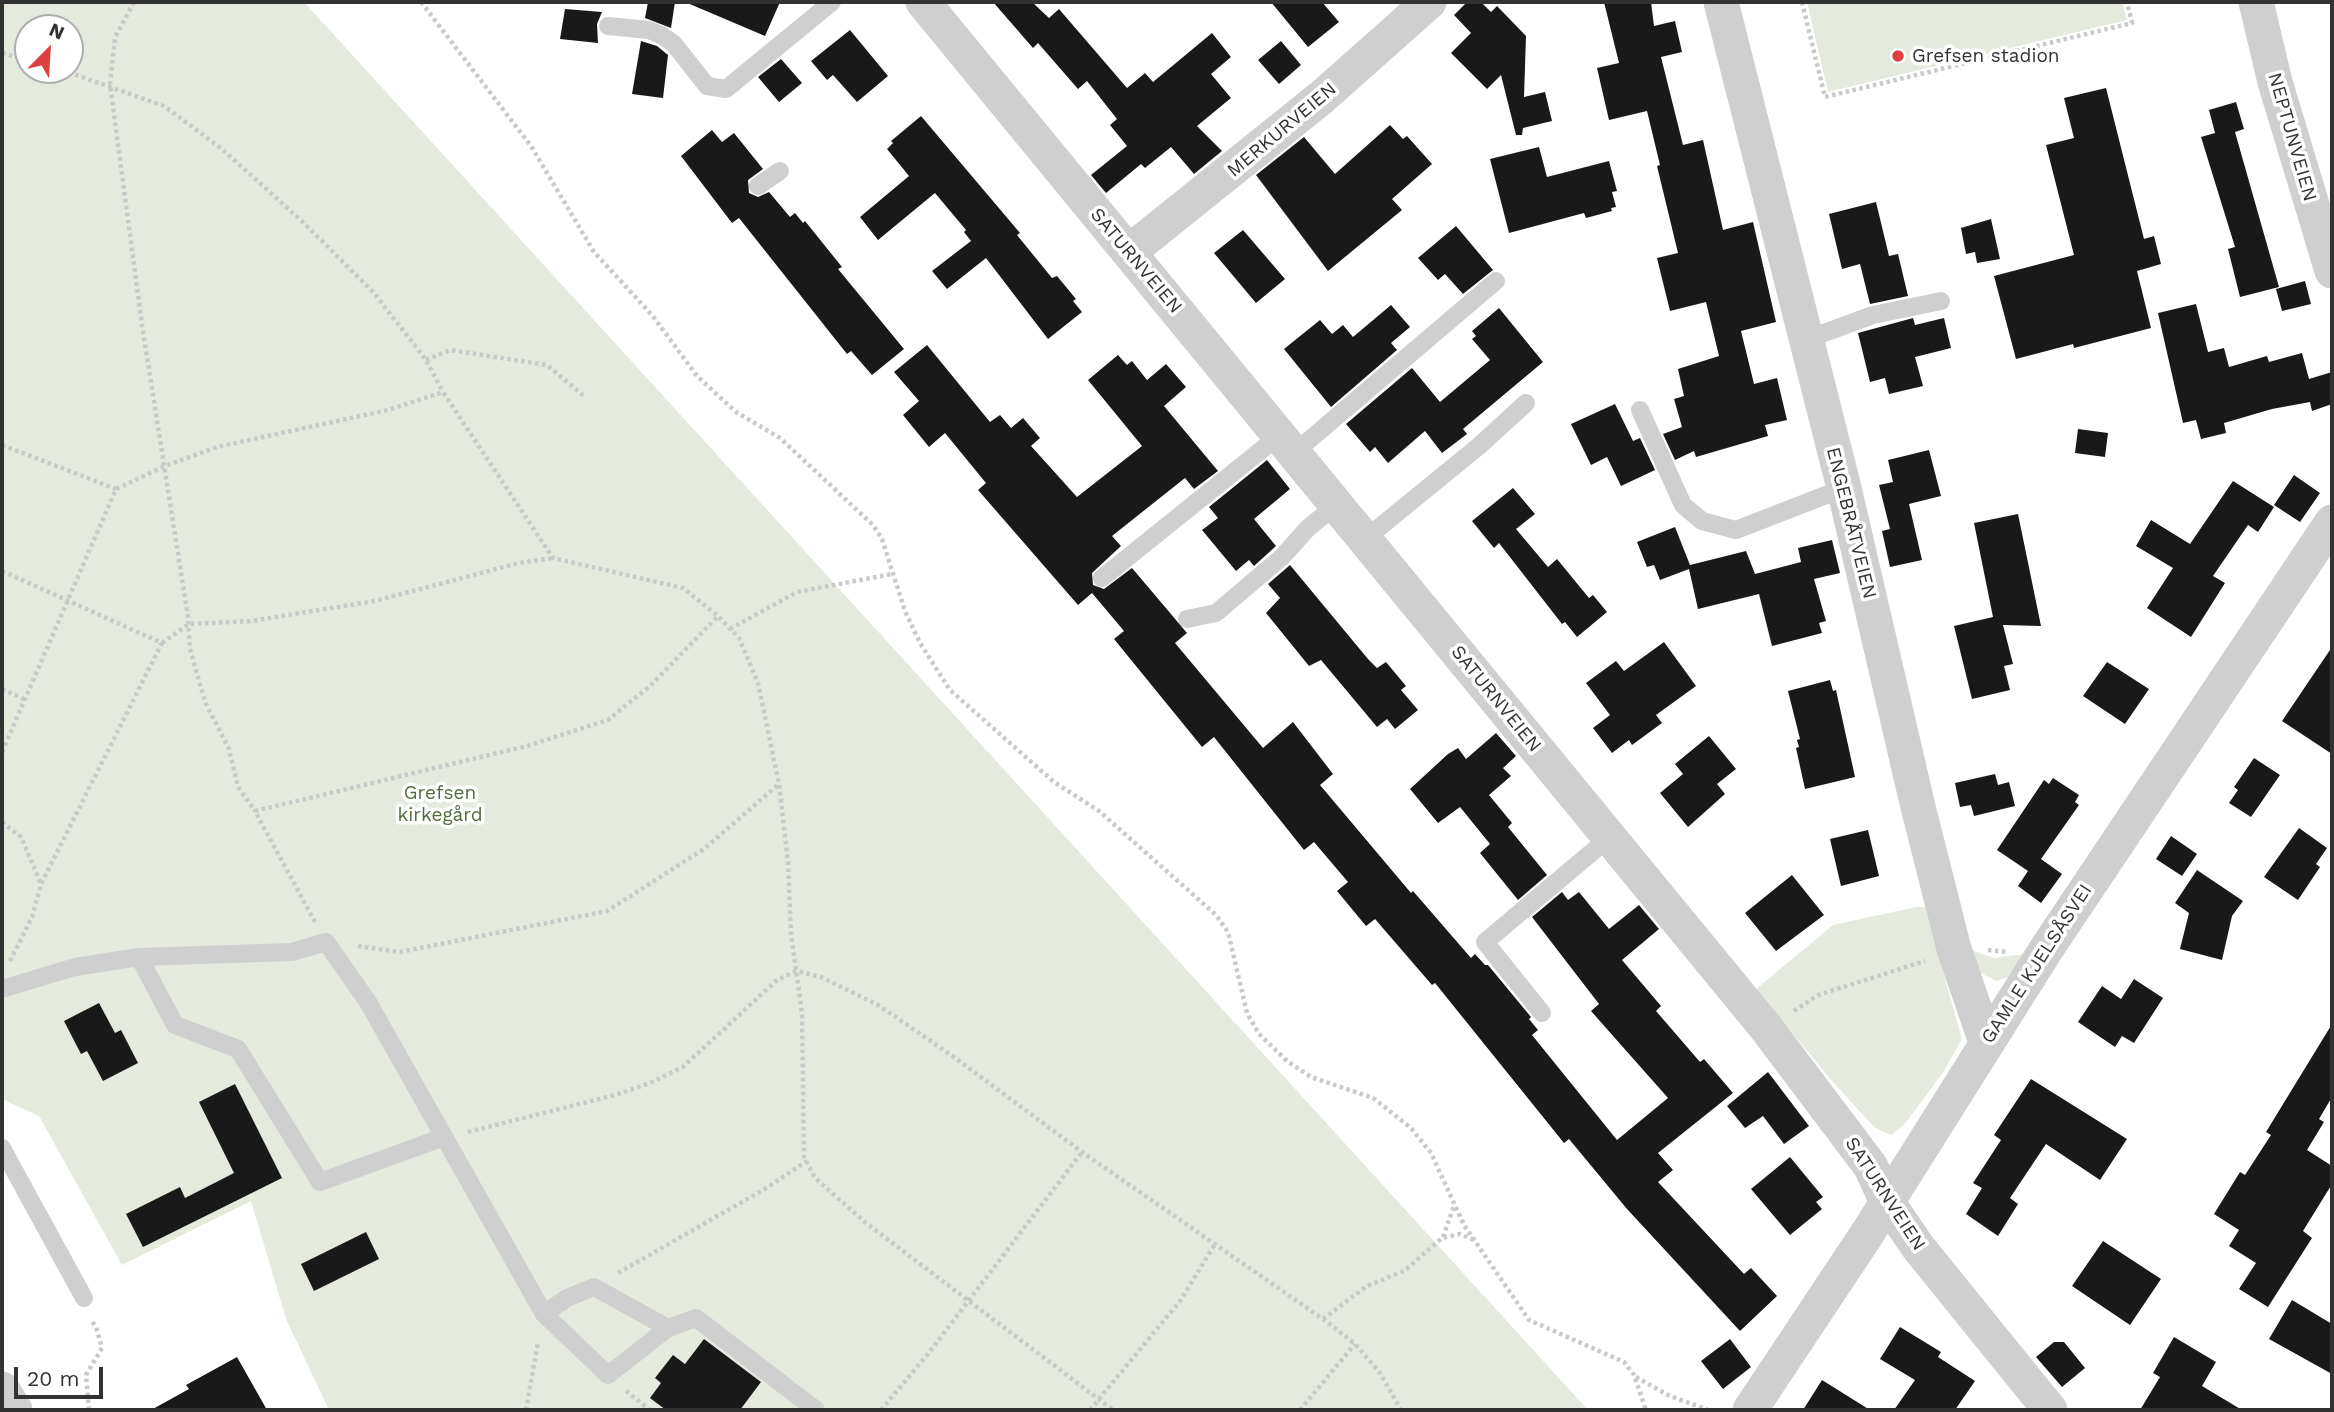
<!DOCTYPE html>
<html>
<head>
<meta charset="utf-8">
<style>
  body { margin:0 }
  #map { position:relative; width:2334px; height:1412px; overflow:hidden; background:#fff; font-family:"Work Sans",sans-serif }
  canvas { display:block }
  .frame { position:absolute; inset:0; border:4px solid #323232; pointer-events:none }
  .north { position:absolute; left:14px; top:14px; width:70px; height:70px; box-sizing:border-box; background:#fff; border:2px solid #adadad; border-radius:50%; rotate:24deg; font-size:19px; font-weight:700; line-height:28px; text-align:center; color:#323232 }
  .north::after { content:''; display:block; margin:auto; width:24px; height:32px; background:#dd4040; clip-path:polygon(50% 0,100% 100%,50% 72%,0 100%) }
  .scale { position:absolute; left:14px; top:1367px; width:89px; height:32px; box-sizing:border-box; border:4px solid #323232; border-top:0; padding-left:9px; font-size:21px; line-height:24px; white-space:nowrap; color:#323232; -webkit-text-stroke:5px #fff; paint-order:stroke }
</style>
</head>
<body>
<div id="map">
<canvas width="2334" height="1412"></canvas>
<div class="frame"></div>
<div class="north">N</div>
<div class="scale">20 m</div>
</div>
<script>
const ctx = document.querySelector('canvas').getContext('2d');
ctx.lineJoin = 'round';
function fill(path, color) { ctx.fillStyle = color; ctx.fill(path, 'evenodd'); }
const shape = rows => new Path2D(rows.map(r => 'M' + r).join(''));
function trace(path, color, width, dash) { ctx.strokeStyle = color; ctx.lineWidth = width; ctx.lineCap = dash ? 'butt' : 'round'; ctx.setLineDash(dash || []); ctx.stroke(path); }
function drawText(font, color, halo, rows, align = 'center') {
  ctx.font = font + ' "Work Sans",sans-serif'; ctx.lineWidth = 7; ctx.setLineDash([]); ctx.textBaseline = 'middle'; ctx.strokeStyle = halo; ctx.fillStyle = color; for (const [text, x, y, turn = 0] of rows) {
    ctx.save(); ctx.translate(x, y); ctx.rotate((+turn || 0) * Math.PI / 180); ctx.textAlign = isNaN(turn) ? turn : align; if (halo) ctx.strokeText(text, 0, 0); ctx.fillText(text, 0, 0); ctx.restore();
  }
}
const green = shape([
  [2,2,304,2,1588,1410,329,1410,286,1319,251,1201,122,1265,39,1116,2,1099],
  [28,28,70,28,70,70,28,70],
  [1807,2,2122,2,2127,20,1828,92],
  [1916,907,1925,907,1962,1039,1942,1074,1904,1125,1891,1135,1875,1128,1832,1081,1756,989,1833,925],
  [1968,949,1994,958,2025,954,2015,971,2006,978,1996,981,1975,970]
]);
const building = shape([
  [648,2,675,2,671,28,645,18],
  [685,2,780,2,765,36],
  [993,2,1032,2,1049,18,1059,9,1127,88,1145,73,1153,82,1212,33,1231,57,1211,74,1231,98,1197,126,1222,151,1194,174,1171,147,1145,168,1141,164,1106,193,1091,175,1127,146,1110,125,1117,119,1087,81,1078,89,1038,43,1033,48],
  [1271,2,1322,2,1339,22,1308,47],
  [1467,2,1481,2,1491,12,1497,6,1526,36,1524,97,1545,92,1552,121,1523,128,1522,135,1516,135,1501,75,1487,89,1451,53,1471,33,1454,15],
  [1604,2,1651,2,1654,26,1675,21,1682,52,1661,57,1683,145,1703,140,1723,230,1753,222,1776,322,1741,331,1754,384,1777,378,1787,420,1765,425,1768,436,1696,457,1694,451,1675,460,1663,434,1682,427,1674,399,1684,396,1678,369,1719,356,1706,302,1670,311,1657,258,1678,253,1657,166,1660,165,1647,111,1609,120,1597,68,1619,63],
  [565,9,602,12,597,24,598,43,560,39],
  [850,30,888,76,857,102,833,75,827,80,811,61],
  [641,41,657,46,668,55,663,98,632,94],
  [1281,41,1301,65,1279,84,1258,60],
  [781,59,802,83,779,102,758,77],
  [2106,88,2144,239,2154,236,2161,264,2137,271,2151,328,2074,348,2073,344,2016,359,1994,276,2074,255,2046,145,2074,138,2064,98],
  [2236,102,2244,129,2235,132,2279,287,2240,297,2228,249,2235,247,2201,137,2215,133,2209,110],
  [921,116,1020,233,1017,235,1052,278,1057,276,1076,299,1073,301,1082,312,1048,339,986,258,947,289,932,271,971,241,964,232,966,230,935,193,878,240,860,217,909,176,887,149,893,143,891,141],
  [1390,125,1403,139,1407,136,1432,164,1392,199,1402,210,1328,271,1256,175,1304,137,1335,174],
  [712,130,722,142,734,133,763,169,748,180,749,193,758,197,769,192,790,217,795,213,803,223,805,221,842,267,838,269,904,349,872,375,851,351,847,354,739,218,732,223,681,156],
  [1539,147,1547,177,1609,161,1617,191,1612,192,1616,207,1611,208,1612,211,1586,218,1584,213,1509,233,1490,159],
  [1876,202,1889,256,1898,254,1908,296,1870,304,1860,264,1842,269,1829,214],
  [1991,219,2000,259,1977,263,1975,252,1966,254,1961,228],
  [1456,226,1493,270,1463,294,1445,274,1438,280,1418,258],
  [1243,230,1285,279,1256,303,1214,253],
  [2305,281,2311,304,2282,311,2276,289],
  [2196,304,2208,352,2224,348,2229,367,2267,356,2269,362,2302,353,2309,379,2332,372,2332,404,2312,411,2310,402,2272,409,2224,423,2226,433,2201,439,2196,420,2183,423,2158,313],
  [1391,305,1410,327,1391,343,1397,350,1331,407,1284,349,1320,320,1332,334,1343,325,1353,337],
  [1499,308,1543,362,1463,429,1467,434,1442,453,1425,431,1388,463,1375,447,1370,452,1346,424,1412,368,1440,402,1490,360,1472,339,1476,336,1472,331],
  [1913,318,1915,325,1944,318,1951,348,1915,357,1923,386,1889,394,1885,378,1870,382,1858,333],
  [927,345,990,422,1000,415,1011,428,1023,418,1040,438,1031,446,1077,497,1142,446,1088,380,1118,355,1127,365,1132,361,1147,380,1166,364,1186,387,1164,406,1218,471,1194,489,1185,478,1112,536,1121,546,1092,573,1093,585,1104,589,1132,568,1187,633,1175,643,1263,748,1293,722,1333,774,1320,785,1411,893,1413,891,1471,958,1475,954,1485,965,1488,965,1531,1017,1529,1019,1538,1030,1532,1035,1617,1140,1668,1098,1591,1011,1599,1004,1532,917,1562,892,1568,900,1579,892,1609,929,1639,905,1659,929,1622,960,1661,1006,1656,1011,1700,1062,1704,1059,1733,1093,1658,1153,1673,1170,1658,1182,1744,1274,1751,1268,1777,1296,1740,1331,1627,1209,1569,1139,1564,1143,1435,983,1432,985,1375,919,1366,926,1337,891,1348,882,1314,842,1304,850,1214,737,1202,747,1114,639,1124,631,1092,593,1078,605,978,490,986,483,945,433,929,447,903,415,919,401,894,372],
  [1615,404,1633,441,1640,438,1655,470,1621,486,1607,457,1591,465,1571,424],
  [2078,429,2108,433,2105,457,2075,453],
  [1929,450,1941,496,1909,504,1922,560,1890,567,1882,531,1890,529,1879,485,1893,482,1888,460],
  [1267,460,1290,489,1254,519,1276,546,1254,566,1249,560,1236,571,1202,530,1218,518,1209,507],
  [2294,475,2320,493,2300,522,2274,505],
  [2233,481,2274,507,2258,532,2248,525,2213,576,2225,583,2191,637,2147,608,2173,568,2136,546,2151,520,2190,544],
  [1513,488,1535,514,1516,529,1548,567,1557,559,1589,598,1593,595,1607,612,1577,637,1565,622,1562,624,1499,543,1494,548,1472,521],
  [2018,514,2041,626,2003,625,2013,664,2004,666,2010,690,1972,699,1954,626,1993,617,1974,523],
  [1675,527,1690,565,1746,551,1755,574,1801,562,1798,548,1832,540,1840,573,1814,579,1826,621,1819,623,1822,633,1772,646,1759,594,1698,609,1689,569,1660,580,1654,565,1647,567,1637,542],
  [1290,565,1368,659,1377,668,1386,662,1406,686,1401,690,1418,710,1395,729,1387,719,1377,727,1321,660,1309,666,1266,613,1280,598,1268,584],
  [1664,642,1696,686,1656,715,1662,723,1632,745,1629,740,1612,753,1593,728,1610,715,1586,683,1616,661,1624,671],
  [2332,647,2332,754,2282,721],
  [2107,662,2149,689,2125,724,2083,696],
  [1830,680,1833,691,1836,690,1855,777,1805,789,1796,748,1799,747,1797,740,1800,739,1788,691],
  [1496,733,1516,756,1503,768,1511,776,1489,795,1512,823,1508,827,1547,875,1518,900,1480,853,1490,844,1460,807,1438,823,1410,789,1448,754,1458,748,1466,759],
  [1709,736,1736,769,1717,784,1725,794,1688,827,1660,793,1683,774,1675,764],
  [2254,758,2280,775,2251,817,2229,803,2238,790,2234,787],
  [1995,774,1998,785,2009,782,2015,806,1974,816,1971,805,1960,807,1955,783],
  [2053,778,2079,795,2075,802,2079,805,2041,859,2062,874,2041,903,2018,886,2028,871,1997,850,2044,780,2049,784],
  [2299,828,2327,848,2316,864,2320,867,2298,900,2264,877],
  [1868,830,1879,876,1841,886,1830,839],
  [2171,836,2197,854,2182,876,2156,859],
  [2197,870,2243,901,2232,916,2222,960,2180,949,2189,913,2175,903],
  [1792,875,1824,915,1776,951,1745,913],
  [2134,979,2163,998,2134,1043,2122,1036,2115,1047,2078,1022,2102,986,2121,999],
  [99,1003,115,1033,121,1030,138,1063,103,1081,87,1051,81,1054,64,1021],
  [2332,1024,2332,1097,2319,1119,2324,1122,2307,1150,2332,1166,2332,1184,2303,1231,2312,1238,2268,1307,2239,1289,2256,1263,2229,1246,2239,1230,2214,1214,2240,1172,2245,1175,2271,1135,2266,1132],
  [1768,1072,1809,1126,1784,1144,1763,1116,1745,1128,1727,1106],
  [2031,1079,2127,1139,2100,1180,2046,1144,2010,1198,2018,1204,1998,1236,1966,1214,1982,1188,1973,1183,2001,1140,1994,1135],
  [235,1084,282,1178,143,1247,126,1214,180,1187,185,1198,234,1173,199,1102],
  [1790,1157,1823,1197,1816,1202,1822,1209,1790,1235,1751,1189],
  [366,1232,379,1259,314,1291,301,1264],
  [2103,1241,2161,1279,2130,1325,2072,1286],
  [2292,1300,2332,1324,2332,1374,2269,1339],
  [1900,1327,1941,1352,1938,1357,1975,1381,1955,1410,1894,1410,1915,1380,1880,1359],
  [2174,1337,2216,1362,2202,1386,2242,1410,2140,1410,2160,1377,2153,1373],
  [704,1339,761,1382,740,1410,666,1410,650,1398,661,1383,655,1378,673,1355,685,1364],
  [1730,1339,1751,1367,1723,1389,1701,1361],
  [2054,1342,2064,1342,2085,1368,2062,1387,2036,1357],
  [237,1357,267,1410,151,1410,189,1389,186,1385],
  [1822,1380,1870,1410,1803,1410]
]);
const path = shape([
  [134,2,115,37,110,84,142,325,188,617,190,649,205,702,229,749,238,787,255,811],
  [421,2,531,146,594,252,652,315,697,376,736,412,780,438,873,525,882,539,905,611,920,643,950,690,1054,782,1099,811,1216,915,1228,932,1247,1013,1259,1034,1287,1061,1311,1077,1373,1098,1411,1128,1431,1153,1464,1225,1529,1320,1624,1362,1634,1375,1646,1410],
  [1802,2,1825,97,2132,23,2127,2],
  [2,53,28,60],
  [62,70,164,106,222,149,305,224,374,293,426,360,443,392],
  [426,360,450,350,547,365,584,396],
  [2,445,116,489],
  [2,571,162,643,41,884,32,917,9,963],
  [730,629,797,592,892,574],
  [162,643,189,624,251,621,375,601,519,563,553,558],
  [2,689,24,699],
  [2,752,116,489,165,466,217,447,388,410,443,392,553,558,683,588,718,616],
  [2,822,21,837,41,884],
  [315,922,255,811,527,746,608,720,650,686,718,616,739,638,758,683,779,784,788,862,791,934,802,1013,804,1157,815,1178,866,1223,1113,1410],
  [358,946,400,952,607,911,704,849,779,784],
  [1988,950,2007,952],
  [1794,1011,1818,995,1925,961],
  [468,1132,615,1095,650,1083,683,1067,777,980,796,971,821,977,878,1005,951,1055,1082,1152,1323,1319,1355,1344,1380,1373,1401,1410],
  [1443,1237,1454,1206],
  [618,1273,768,1187,807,1161],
  [1323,1319,1367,1286,1404,1271,1442,1238,1460,1234,1474,1240],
  [1636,1377,1668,1395,1708,1410],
  [626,1391,650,1410],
  [89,1410,86,1375,102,1348,96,1327,91,1320],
  [526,1410,538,1342],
  [881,1410,928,1354,1082,1152],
  [1090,1410,1180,1301,1215,1244],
  [1300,1410,1355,1344]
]);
const lane = shape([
  [608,26,649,30,663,36,674,44,707,86,726,89,832,2],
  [758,186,780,171],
  [1805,340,1873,315,1941,301],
  [1640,410,1683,505,1702,521,1736,530,1844,488],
  [1295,452,1496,281],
  [1365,539,1479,446,1526,403],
  [1102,578,1280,435],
  [1187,619,1216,613,1282,557,1308,528,1336,505],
  [139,957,175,1025,238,1049,320,1182,444,1137],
  [2,989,75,967,139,957,292,952,326,942,368,1002,544,1314,608,1375,668,1328,696,1318,816,1410],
  [1542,1013,1485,942,1610,837],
  [2,1148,84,1298],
  [544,1314,567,1298,594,1287,668,1328]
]);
const street = shape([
  [923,2,1767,1029,1871,1167,1886,1200,1918,1247,2050,1410],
  [1721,2,1844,488,1918,807,1954,949,1986,1042],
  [2256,2,2275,82,2332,271],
  [1129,252,1322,97,1429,2],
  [2,1389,15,1410],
  [1750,1410,1867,1234,2047,948,2332,522]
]);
const markers = [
  [1898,56,7,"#dd4040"]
];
const poiNames = [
  ["Grefsen stadion",1912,56]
];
const streetNames = [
  ["MERKURVEIEN",1282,130,-40],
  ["NEPTUNVEIEN",2292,137,74],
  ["SATURNVEIEN",1136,261,50],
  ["ENGEBRÅTVEIEN",1851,523,76],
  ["SATURNVEIEN",1496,699,51],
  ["GAMLE KJELSÅSVEI",2037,964,-57],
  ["SATURNVEIEN",1885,1194,57]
];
const parkNames = [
  ["Grefsen",440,793],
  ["kirkegård",440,815]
];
fill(green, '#e4eade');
fill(building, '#191919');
trace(path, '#c9c9c9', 4.5, [3.5, 3.5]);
trace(lane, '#cfcfcf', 18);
trace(street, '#cfcfcf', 35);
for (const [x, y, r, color] of markers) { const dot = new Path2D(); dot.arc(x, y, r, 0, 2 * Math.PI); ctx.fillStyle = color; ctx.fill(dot); trace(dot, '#fff', 2.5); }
drawText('19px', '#323232', '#fff', poiNames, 'left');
drawText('19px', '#323232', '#fff', streetNames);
drawText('19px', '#526c41', '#fff', parkNames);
</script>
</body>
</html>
